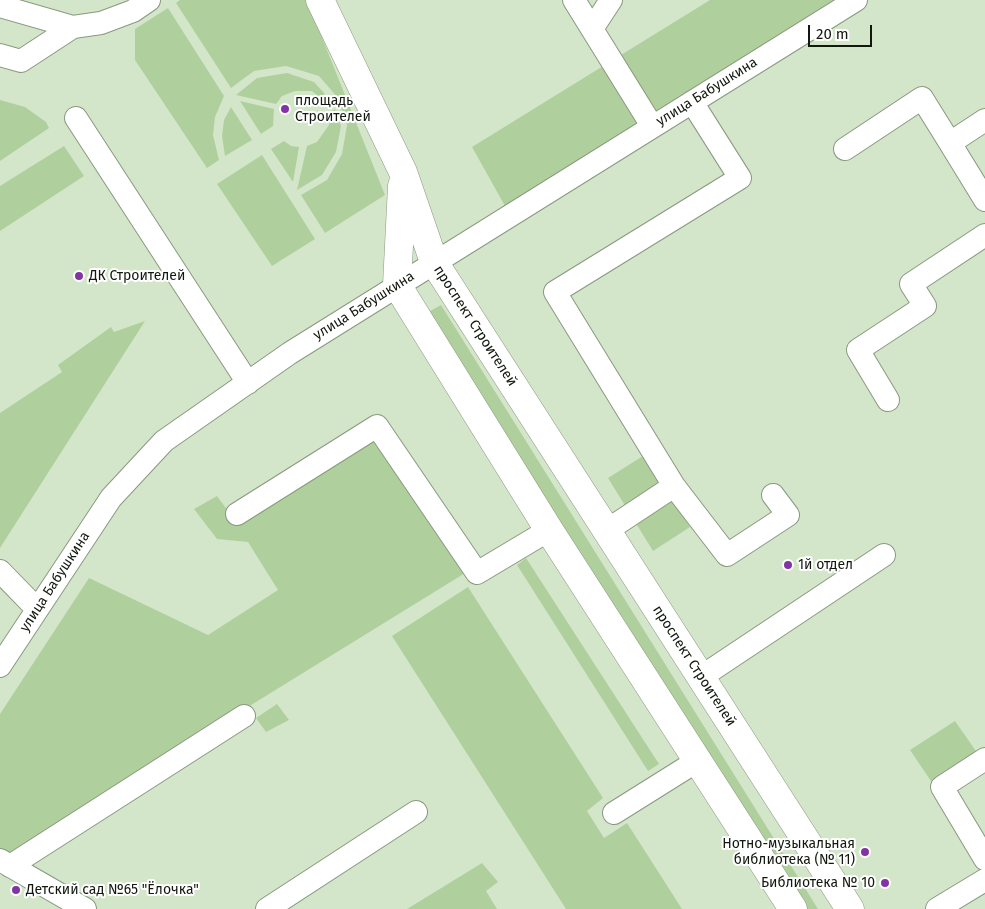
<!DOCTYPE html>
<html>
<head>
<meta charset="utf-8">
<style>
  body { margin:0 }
  #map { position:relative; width:985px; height:909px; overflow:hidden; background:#d4e6ca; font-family:"Fira Sans",sans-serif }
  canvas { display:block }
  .scale { position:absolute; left:808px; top:25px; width:64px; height:22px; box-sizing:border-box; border:2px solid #12180e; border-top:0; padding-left:6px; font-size:15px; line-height:18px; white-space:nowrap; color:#12180e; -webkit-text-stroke:4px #fff; paint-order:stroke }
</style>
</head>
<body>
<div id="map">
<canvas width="985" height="909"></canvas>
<div class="scale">20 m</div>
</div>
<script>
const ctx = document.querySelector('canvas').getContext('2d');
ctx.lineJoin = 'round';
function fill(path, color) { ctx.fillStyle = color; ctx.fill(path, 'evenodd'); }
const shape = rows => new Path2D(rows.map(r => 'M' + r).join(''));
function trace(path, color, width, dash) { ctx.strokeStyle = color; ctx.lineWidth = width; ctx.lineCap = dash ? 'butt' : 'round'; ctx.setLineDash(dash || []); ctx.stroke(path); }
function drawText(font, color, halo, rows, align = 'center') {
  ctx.font = font + ' "Fira Sans",sans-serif'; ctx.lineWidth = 4; ctx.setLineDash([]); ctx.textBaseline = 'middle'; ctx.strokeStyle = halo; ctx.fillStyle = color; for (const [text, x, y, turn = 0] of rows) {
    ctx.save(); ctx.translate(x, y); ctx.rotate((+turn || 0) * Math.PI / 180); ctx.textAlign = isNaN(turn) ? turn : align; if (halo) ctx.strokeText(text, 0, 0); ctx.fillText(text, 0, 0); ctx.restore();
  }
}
const green = shape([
  [180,0,307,0,385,195,325,233,301,195,327,180,342,154,347,125,338,98,319,76,286,66,254,71,231,88,176,3],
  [710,0,856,0,510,215,472,147],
  [168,8,224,96,215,117,213,135,219,160,207,168,135,60,135,29],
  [287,73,314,82,325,94,319,97,312,91,295,91,282,96,276,104,236,95,257,78],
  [0,100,25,107,46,122,49,128,0,161],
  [240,101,274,109,273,126,261,134],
  [231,107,252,140,225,156,222,136,224,120],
  [335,109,341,126,336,152,322,175,297,190,307,146,317,142,329,125,329,113],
  [284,141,291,146,299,147,293,182,271,149],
  [64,146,84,176,0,231,0,186],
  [262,155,315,239,272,266,217,184],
  [441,305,818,909,799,909,423,315],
  [145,321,0,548,0,413,62,372,58,365,111,327,114,332],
  [376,434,470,570,8,855,0,850,0,714,89,578,208,635,278,590,248,542,217,539,194,509,217,496,234,519],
  [643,456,690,527,653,551,608,478],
  [526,558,659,764,648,771,517,565],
  [468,587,603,798,587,811,604,838,627,823,682,909,566,909,392,636],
  [277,704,289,720,266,732,256,718],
  [955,721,978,754,933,784,910,750],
  [482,863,498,882,486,891,497,909,407,909]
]);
const minor = shape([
  [574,0,652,126],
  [0,6,73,27],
  [592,29,611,0],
  [0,55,21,61,73,27,101,23,133,11,149,0],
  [76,118,248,383],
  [950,143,985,200],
  [845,149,922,98,950,143,985,120],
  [888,400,858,350,925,306,911,284,985,235],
  [674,486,727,555,788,515,773,495],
  [237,514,377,426,477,573,549,530],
  [606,531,674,486,555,292,740,178,692,102],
  [0,571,37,609],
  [0,666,111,498,164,441,290,353,856,0],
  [701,677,884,555],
  [985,759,942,787,985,859],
  [614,813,697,761],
  [0,860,85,909],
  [10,866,244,716],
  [267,909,416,812],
  [937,909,985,880]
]);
const major = shape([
  [320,0,403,172,434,262,850,909],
  [402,186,397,285,549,530,793,909]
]);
const markers = [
  [285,109,5,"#8334a4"],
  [79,276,5,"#8334a4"],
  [788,565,5,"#8334a4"],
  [865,852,5,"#8334a4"],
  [885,883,5,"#8334a4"],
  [16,890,5,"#8334a4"]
];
const streetNames = [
  ["улица Бабушкина",707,92,-32],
  ["улица Бабушкина",364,306,-32],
  ["проспект Строителей",475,326,57],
  ["улица Бабушкина",55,582,-57],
  ["проспект Строителей",694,666,57]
];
const poiNames = [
  ["площадь",295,101],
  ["Строителей",295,117],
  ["ДК Строителей",89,276],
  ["1й отдел",798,565],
  ["Нотно-музыкальная",855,844,"right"],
  ["библиотека (№ 11)",855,860,"right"],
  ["Библиотека № 10",875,883,"right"],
  ["Детский сад №65 \"Ёлочка\"",26,890]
];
fill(green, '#afd09d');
trace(minor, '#88997f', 24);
trace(major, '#88997f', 29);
trace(minor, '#fff', 22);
trace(major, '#fff', 28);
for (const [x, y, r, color] of markers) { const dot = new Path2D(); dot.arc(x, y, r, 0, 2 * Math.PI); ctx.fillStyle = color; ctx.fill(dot); trace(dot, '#fff', 2); }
drawText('14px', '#12180e', '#fff', streetNames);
drawText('14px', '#12180e', '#fff', poiNames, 'left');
</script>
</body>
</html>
